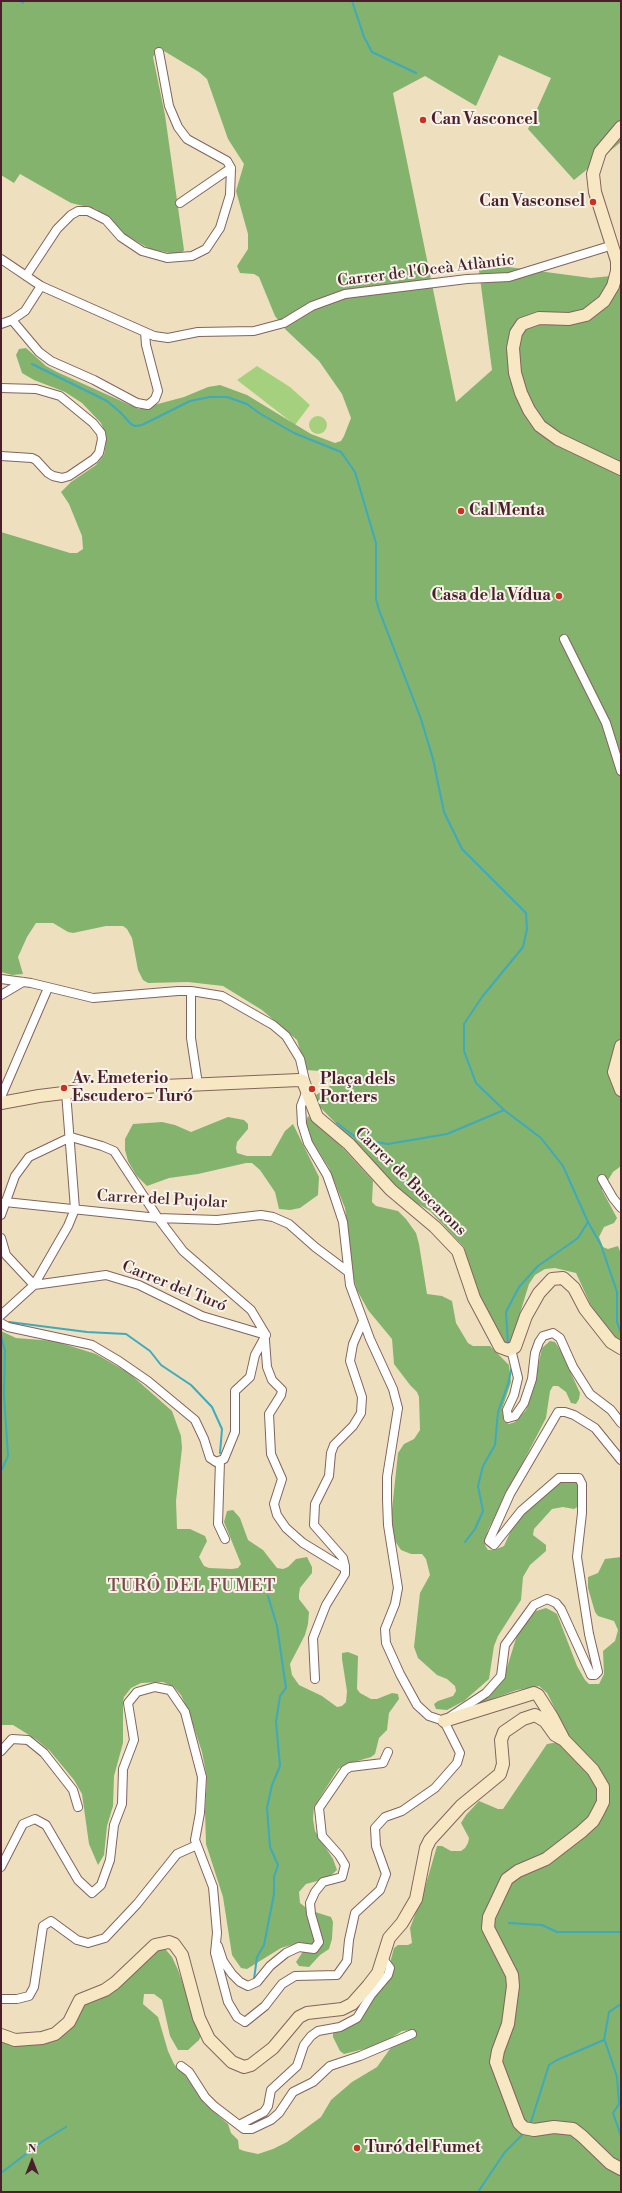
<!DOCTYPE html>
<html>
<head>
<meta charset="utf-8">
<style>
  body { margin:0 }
  #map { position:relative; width:622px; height:2193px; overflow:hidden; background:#eee0bf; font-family:"Libre Bodoni",serif }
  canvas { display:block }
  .frame { position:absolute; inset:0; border:2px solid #4a1f2b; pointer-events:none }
  .north { position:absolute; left:12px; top:2141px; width:40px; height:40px; -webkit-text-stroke:3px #f7f3e8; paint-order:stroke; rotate:0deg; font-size:11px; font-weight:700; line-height:16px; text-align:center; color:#4a1f2b }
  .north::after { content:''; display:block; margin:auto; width:14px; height:18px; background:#4a1f2b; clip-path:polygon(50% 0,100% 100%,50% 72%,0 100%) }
</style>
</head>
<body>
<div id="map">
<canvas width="622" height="2193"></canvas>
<div class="frame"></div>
<div class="north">N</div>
</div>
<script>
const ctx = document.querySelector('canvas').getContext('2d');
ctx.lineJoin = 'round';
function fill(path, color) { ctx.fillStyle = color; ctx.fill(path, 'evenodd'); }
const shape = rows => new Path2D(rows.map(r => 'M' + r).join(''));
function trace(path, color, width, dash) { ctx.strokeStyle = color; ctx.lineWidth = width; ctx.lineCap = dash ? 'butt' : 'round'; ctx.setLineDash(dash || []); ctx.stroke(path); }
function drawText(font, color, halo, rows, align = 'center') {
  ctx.font = font + ' "Libre Bodoni",serif'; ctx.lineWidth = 4; ctx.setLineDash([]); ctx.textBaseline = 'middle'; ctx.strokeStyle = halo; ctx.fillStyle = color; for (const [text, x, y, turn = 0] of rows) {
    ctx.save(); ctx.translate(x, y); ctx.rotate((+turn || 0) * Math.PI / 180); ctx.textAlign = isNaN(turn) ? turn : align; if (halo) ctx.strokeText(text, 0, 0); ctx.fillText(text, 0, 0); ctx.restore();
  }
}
const green = shape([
  [257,366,290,387,310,405,295,425,237,380],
  '309 425a9 9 0 1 1 18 0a9 9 0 1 1-18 0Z'
]);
const forest = shape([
  [1,1,621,1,621,142,574,180,528,129,551,78,499,55,476,106,425,76,393,93,456,402,492,370,478,263,591,278,621,275,621,1036,612,1059,614,1086,621,1098,621,1166,613,1172,602,1190,617,1218,614,1223,604,1227,599,1237,603,1247,608,1249,618,1246,621,1254,621,1341,611,1335,594,1312,576,1273,555,1268,545,1269,535,1275,529,1284,512,1339,509,1344,504,1346,478,1298,464,1247,430,1211,408,1198,318,1105,316,1095,330,1086,330,1076,320,1071,306,1070,297,1040,262,1010,223,986,188,982,148,983,143,980,138,970,132,938,127,929,123,926,106,926,73,933,68,932,53,923,36,923,27,937,18,957,23,974,12,975,1,972,1,532,70,553,77,553,83,549,82,536,69,504,61,492,71,482,96,465,104,455,106,442,106,436,101,423,82,403,65,392,34,380,22,373,16,355,19,349,26,348,46,366,57,372,139,409,184,397,208,387,220,385,247,395,311,434,335,443,341,441,344,436,351,418,342,394,319,361,286,330,275,316,259,277,254,274,240,273,237,266,248,249,248,234,236,191,244,164,228,139,207,79,199,72,159,48,153,57,165,115,184,250,182,253,170,253,150,249,121,232,96,209,71,203,20,174,14,183,1,175],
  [308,1116,341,1146,373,1181,372,1202,376,1206,398,1211,406,1219,416,1233,419,1244,427,1294,442,1296,452,1301,456,1323,468,1343,473,1346,490,1346,509,1365,511,1382,502,1409,504,1421,509,1424,515,1422,526,1410,533,1390,542,1348,550,1341,555,1342,561,1351,580,1393,579,1399,576,1404,571,1403,566,1392,558,1386,553,1386,550,1391,546,1418,488,1530,485,1545,488,1550,494,1550,504,1546,513,1526,527,1509,561,1481,573,1481,577,1484,580,1489,579,1506,574,1509,563,1507,552,1509,534,1529,533,1535,546,1545,546,1551,530,1565,523,1577,521,1600,498,1636,494,1646,489,1679,464,1701,447,1710,436,1709,434,1704,438,1701,453,1696,456,1691,455,1686,447,1679,437,1675,418,1658,414,1647,420,1593,430,1575,426,1559,422,1554,411,1554,401,1550,395,1541,391,1519,398,1453,404,1444,414,1439,420,1430,419,1397,417,1392,410,1385,394,1364,392,1339,368,1310,357,1290,354,1280,345,1208,329,1168,306,1131,306,1121],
  [228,1117,244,1120,248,1124,248,1129,237,1142,236,1148,237,1153,247,1156,271,1156,285,1131,293,1124,319,1177,318,1195,300,1208,290,1210,279,1209,275,1192,260,1170,252,1163,246,1163,198,1174,169,1178,147,1186,136,1175,128,1161,125,1150,125,1139,133,1124,162,1122,175,1125,191,1132],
  [1,1331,16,1338,54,1341,96,1354,129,1373,172,1411,181,1436,182,1448,176,1501,177,1529,190,1529,205,1536,207,1541,199,1557,204,1566,209,1568,232,1569,238,1568,241,1564,224,1522,227,1511,233,1510,240,1518,248,1540,263,1550,277,1568,283,1569,288,1567,296,1559,307,1557,312,1567,312,1573,300,1588,299,1594,299,1599,309,1612,308,1624,305,1635,290,1664,292,1675,299,1685,322,1696,337,1707,342,1706,346,1702,347,1691,342,1659,342,1653,348,1652,358,1656,357,1689,360,1693,371,1699,377,1699,392,1693,398,1694,399,1699,389,1713,387,1730,379,1738,375,1754,371,1757,347,1764,338,1769,314,1807,313,1819,315,1831,333,1859,337,1870,328,1878,306,1884,299,1892,300,1903,309,1910,331,1917,333,1922,332,1939,329,1949,320,1955,309,1967,299,1966,296,1962,302,1953,304,1948,302,1942,281,1948,247,1969,241,1968,232,1955,223,1897,206,1844,205,1811,207,1778,202,1752,190,1715,181,1695,174,1687,163,1682,141,1683,131,1688,124,1697,123,1702,123,1743,114,1776,113,1806,107,1826,104,1855,98,1865,89,1844,82,1794,74,1780,50,1751,37,1740,13,1725,1,1725],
  [621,1557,621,2192,1,2192,1,2039,59,2038,84,2003,149,1955,161,1949,166,1950,172,1957,178,1970,201,2035,199,2040,188,2050,178,2050,170,2036,162,2000,154,1994,144,1994,143,2004,158,2017,168,2051,174,2064,185,2075,204,2103,228,2124,231,2133,238,2140,239,2149,244,2151,258,2154,273,2149,287,2142,321,2117,331,2100,352,2082,377,2067,392,2046,415,2038,416,2033,412,2030,402,2031,380,2045,344,2054,340,2051,333,2037,333,2032,347,2028,359,2020,374,1996,385,1986,391,1974,390,1963,394,1948,398,1945,408,1945,412,1943,410,1928,424,1891,437,1846,442,1846,451,1851,461,1851,465,1848,468,1843,469,1838,461,1823,466,1815,479,1801,498,1809,503,1809,547,1744,559,1742,567,1732,547,1693,539,1686,517,1690,475,1705,505,1674,518,1632,536,1611,546,1608,552,1611,557,1614,577,1666,585,1680,589,1684,599,1684,604,1674,603,1651,615,1641,618,1630,614,1621,598,1616,595,1612,588,1588,588,1577,598,1573,605,1559]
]);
const stream = shape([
  [20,1,23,3],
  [352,1,364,37,372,52,416,73],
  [32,364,107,401,120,412,131,424,135,426,142,425,190,401,210,397,227,397,247,404,259,413,294,433,341,452,355,472,376,543,376,599,379,610,421,719,433,759,444,812,462,849,526,913,527,929,523,947,482,997,464,1024,464,1051,476,1083,504,1110,541,1138,563,1166,588,1222,601,1245,617,1292,617,1322,621,1333],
  [337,1123,358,1139,388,1144,447,1134,504,1110],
  [9,1322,87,1332,126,1334,150,1351,161,1365,191,1385,212,1407,222,1429,220,1453],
  [1,1336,5,1351,4,1395,8,1456,1,1471],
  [508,1345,506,1312,519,1287,538,1266,578,1238,588,1222],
  [465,1542,475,1529,483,1511,478,1486,483,1466,495,1445,498,1412,508,1384,512,1366],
  [1,1586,1,1612],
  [509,1923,542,1925,557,1932,621,1932],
  [254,1979,257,1957,264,1945,274,1894,274,1877,278,1865,270,1847,267,1808,272,1785,280,1766,276,1722,280,1696,286,1688,277,1626,268,1596],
  [605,2041,617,2077,619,2104,613,2113,621,2136],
  [530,2125,549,2065,557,2060,604,2040,609,2012,621,2004],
  [1,2173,43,2141,66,2127],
  [478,2192,505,2152,525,2132]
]);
const street = shape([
  [180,203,231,168],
  [1,259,41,286,154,336,168,338,198,332,254,331,284,323,312,306,345,294,467,279,509,277,613,245],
  [26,276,57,229,71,215,78,211,88,211,106,220,121,237,142,251,167,258,192,256,206,249,220,228,230,195,231,168,227,161,187,139,178,127,169,106,159,52],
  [12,320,39,352,51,361,94,380,137,403,148,405,155,399,158,391,146,345,145,332],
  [1,324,12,320,25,311,41,286],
  [1,388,36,389,60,396,93,423,101,433,102,439,99,453,94,459,69,476,62,478,53,476,48,473,36,460,32,458,1,456],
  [564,639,606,723,621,771],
  [1,979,31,983,93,998,178,991,191,991,222,996,273,1025,286,1036,300,1059,306,1085],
  [191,991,191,1038,198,1084],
  [1,995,23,982],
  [306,1093,301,1106,302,1124,308,1143,327,1175,333,1192,343,1222,350,1285,370,1339,393,1389,398,1408,387,1477,387,1499,388,1525,398,1588,395,1604,385,1629,386,1643,400,1674,417,1705,429,1716,444,1721],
  [1,1097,48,988],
  [71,1137,102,1146,114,1151,158,1218,183,1251,251,1310,266,1335],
  [602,1179,613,1198,621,1208],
  [5,1202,158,1218,217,1220,261,1215,273,1217,289,1224,315,1247,347,1271],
  [1,1215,15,1176,29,1157,71,1137],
  [1,1238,6,1255,34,1285,106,1275,139,1285,202,1316,266,1335],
  [1,1315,34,1285,68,1226,75,1209,66,1092],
  [1,1323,8,1327,92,1345,119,1361,148,1381,195,1420,204,1439,210,1458,216,1462,224,1459,235,1432,235,1391,250,1377,255,1355,266,1335],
  [265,1340,267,1367,272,1380,282,1390,281,1395,269,1414,271,1454,282,1479,274,1504,277,1515,286,1528,303,1543,344,1568],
  [511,1349,518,1378,514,1395,507,1410,508,1418,515,1416,524,1403,532,1379,535,1353,539,1342,543,1336,553,1333,560,1338,573,1367,590,1394,611,1410,621,1423],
  [220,1461,218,1524,225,1539],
  [315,1679,313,1638,326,1605,345,1574,345,1566,343,1558,314,1525,315,1504,329,1476,331,1453,334,1445,353,1426,361,1413,362,1397,350,1361,353,1344,363,1321],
  [451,1716,486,1693,501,1676,505,1645,534,1605,547,1599,556,1603,561,1609,591,1675,595,1675,598,1672,589,1634,577,1557,582,1513,582,1484,579,1478,559,1478,521,1511,494,1545,489,1541,510,1494,558,1412,565,1412,574,1415,595,1428,621,1460],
  [1,1751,12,1739,28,1740,44,1753,73,1790,78,1807],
  [1,1867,23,1824,35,1819,46,1825,78,1880,92,1893,101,1885,110,1860,114,1825,122,1804,123,1769,134,1740,128,1703,137,1692,155,1687,170,1690,185,1712,202,1777,200,1813,195,1840,213,1887,217,1933,215,1953,228,2002,237,2017,245,2022,265,2006,282,1984,295,1976,337,1975,347,1961,349,1940,355,1913,380,1890,386,1874,376,1846,375,1828,385,1817,402,1811,435,1788,457,1763,460,1753,444,1721],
  [218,1946,223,1961,232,1974,240,1982,248,1986,257,1982,270,1966,286,1953,299,1947,314,1949,319,1942,311,1914,310,1903,315,1892,323,1882,342,1877,345,1865,339,1855,322,1836,319,1808,345,1770,350,1767,383,1763,388,1752],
  [1,1999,17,1999,29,1996,34,1987,43,1926,51,1921,77,1940,88,1943,105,1938,137,1904,177,1854,197,1845],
  [181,2066,189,2072,205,2097,214,2106,244,2129,252,2129,271,2120,279,2113,293,2092,313,2082,330,2066,360,2056,412,2034],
  [239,2125,264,2112,268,2106,271,2090,297,2066,304,2045,311,2036,318,2031,340,2027,357,2018,371,1995,388,1975,390,1968,383,1959]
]);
const secondary = shape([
  [621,127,600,152,593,174,595,192,617,261,617,271,613,286,604,301,586,315,569,319,539,318,522,324,516,333,513,348,515,373,521,393,529,410,540,426,558,439,621,469],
  [621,1046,614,1072,621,1090],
  [1,1103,39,1096,96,1089,299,1080,303,1081,317,1117,349,1144,391,1190,435,1227,458,1251,474,1298,500,1347,508,1350,515,1347,526,1316,539,1293,552,1279,563,1278,574,1288,585,1309,611,1342,621,1348],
  [444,1721,534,1693,538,1695,552,1717,564,1740,593,1770,603,1787,603,1802,598,1812,593,1821,581,1832,546,1859,518,1871,507,1879,489,1917,488,1928,512,1975,513,1986,508,2024,498,2051,496,2062,519,2123,524,2128,534,2130,554,2127,573,2129,582,2136,610,2163,621,2169],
  [1,2035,15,2040,42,2038,55,2034,69,2022,80,2000,105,1990,115,1983,155,1945,169,1942,174,1944,182,1955,199,2018,209,2039,232,2062,244,2067,251,2065,273,2048,299,2017,307,2013,342,2009,352,2004,368,1986,378,1973,389,1938,402,1923,416,1899,426,1848,430,1840,461,1806,500,1774,503,1764,501,1740,504,1732,523,1719,535,1715,545,1721,555,1735,564,1740]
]);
const markers = [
  [423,120,4,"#c8321e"],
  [593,202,4,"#c8321e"],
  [461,511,4,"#c8321e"],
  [559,596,4,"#c8321e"],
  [64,1088,4,"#c8321e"],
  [312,1089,4,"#c8321e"],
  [357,2148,4,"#c8321e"]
];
const poiNames = [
  ["Can Vasconcel",431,120],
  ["Can Vasconsel",585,202,"right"],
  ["Cal Menta",469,511],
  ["Casa de la Vídua",551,596,"right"],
  ["Av. Emeterio",72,1079],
  ["Escudero - Turó",72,1097],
  ["Plaça dels",320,1080],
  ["Porters",320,1098],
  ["Turó del Fumet",365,2148]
];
const streetNames = [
  ["Carrer de l'Oceà Atlàntic",426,271,-7],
  ["Carrer de Buscarons",410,1182,44],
  ["Carrer del Pujolar",162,1200,3],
  ["Carrer del Turó",174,1287,22]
];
const neighbourhoodNames = [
  ["TURÓ DEL FUMET",192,1587]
];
fill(green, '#a5d17e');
fill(forest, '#84b36d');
trace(stream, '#3daabd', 2);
trace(street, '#83635f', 10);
trace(secondary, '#83635f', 14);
trace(street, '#fff', 8);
trace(secondary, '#f7e8c3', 12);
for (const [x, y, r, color] of markers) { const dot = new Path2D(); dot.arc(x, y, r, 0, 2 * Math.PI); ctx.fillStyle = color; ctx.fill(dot); trace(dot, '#f7f3e8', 1.5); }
drawText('bold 16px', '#4a1f2b', '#f7f3e8', poiNames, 'left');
drawText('16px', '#4a1f2b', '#f7f3e8', streetNames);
ctx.letterSpacing = '1px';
drawText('17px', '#7e4a4c', '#f7f3e8', neighbourhoodNames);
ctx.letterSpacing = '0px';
</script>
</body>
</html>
